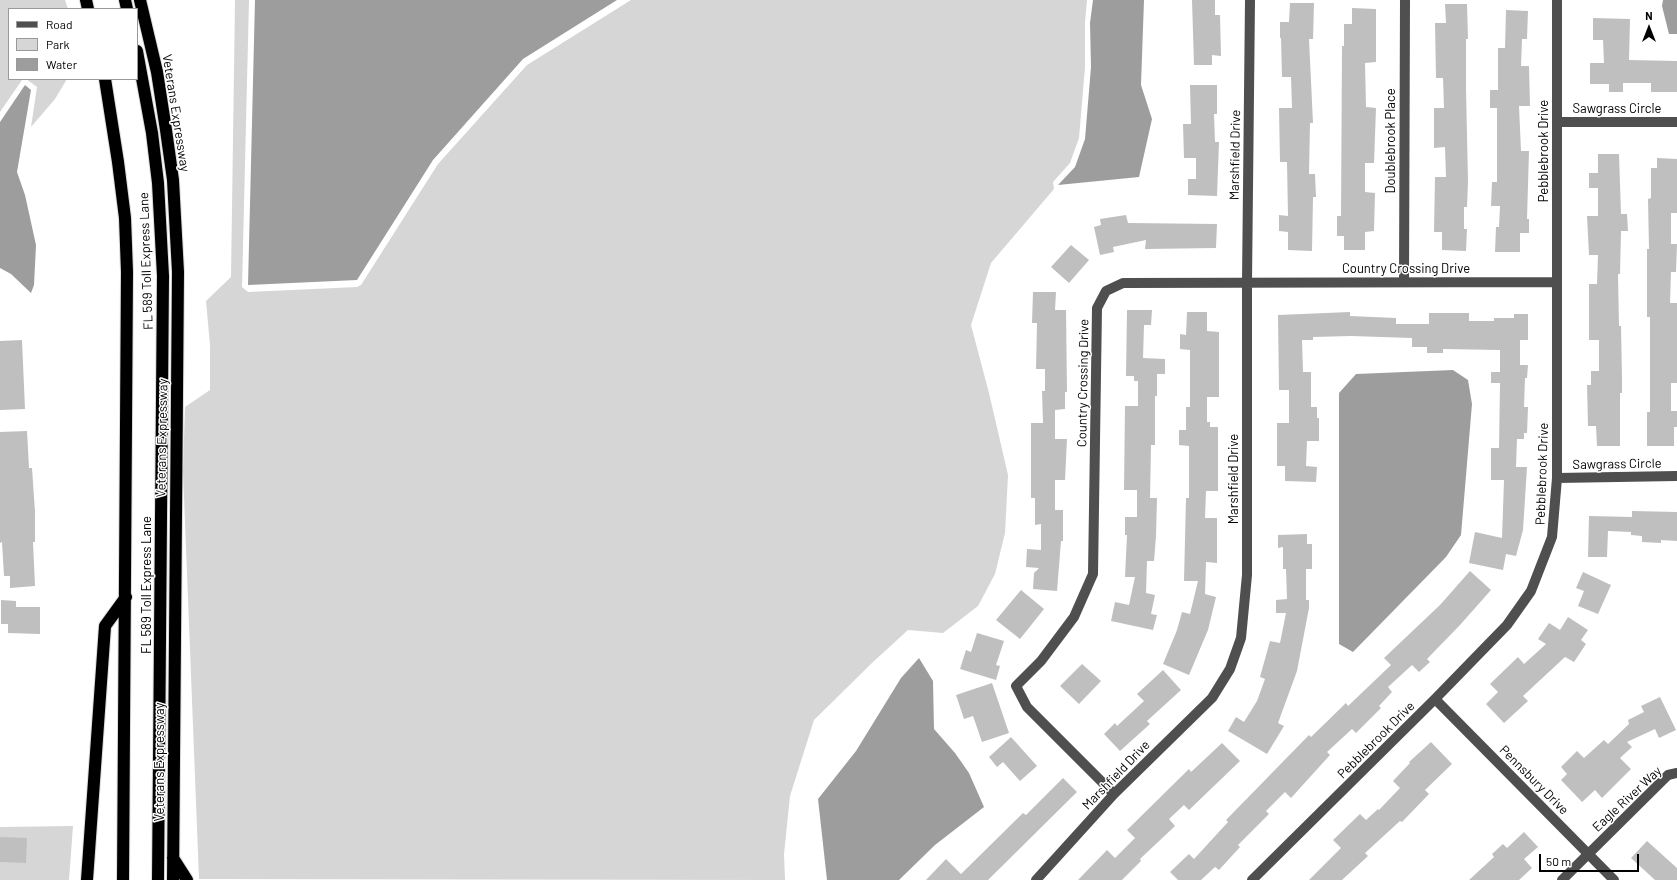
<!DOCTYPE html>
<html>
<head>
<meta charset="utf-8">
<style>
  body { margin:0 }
  #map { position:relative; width:1677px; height:880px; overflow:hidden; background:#fff; font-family:Barlow,sans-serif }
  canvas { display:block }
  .legend { position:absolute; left:8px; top:8px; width:130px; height:72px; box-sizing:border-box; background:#fff; border:1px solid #999; margin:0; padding:5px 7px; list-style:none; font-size:12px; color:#000 }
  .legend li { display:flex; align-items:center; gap:8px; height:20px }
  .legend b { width:20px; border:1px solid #999 }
  .north { position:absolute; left:1629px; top:8px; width:40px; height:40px; -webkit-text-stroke:3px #fff; paint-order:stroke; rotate:0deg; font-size:11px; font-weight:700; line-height:16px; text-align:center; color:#000 }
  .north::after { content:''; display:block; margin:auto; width:14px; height:18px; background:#000; clip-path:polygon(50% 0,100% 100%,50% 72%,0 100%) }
  .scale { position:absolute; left:1539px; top:854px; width:100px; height:18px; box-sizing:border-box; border:2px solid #000; border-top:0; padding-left:5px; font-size:12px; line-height:14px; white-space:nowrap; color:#000; -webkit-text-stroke:3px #fff; paint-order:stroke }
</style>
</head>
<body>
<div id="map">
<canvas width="1677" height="880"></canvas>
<ul class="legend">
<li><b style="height:5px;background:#4f4f4f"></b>Road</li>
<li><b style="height:11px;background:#d6d6d6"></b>Park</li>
<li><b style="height:11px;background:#9d9d9d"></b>Water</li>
</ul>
<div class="north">N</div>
<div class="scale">50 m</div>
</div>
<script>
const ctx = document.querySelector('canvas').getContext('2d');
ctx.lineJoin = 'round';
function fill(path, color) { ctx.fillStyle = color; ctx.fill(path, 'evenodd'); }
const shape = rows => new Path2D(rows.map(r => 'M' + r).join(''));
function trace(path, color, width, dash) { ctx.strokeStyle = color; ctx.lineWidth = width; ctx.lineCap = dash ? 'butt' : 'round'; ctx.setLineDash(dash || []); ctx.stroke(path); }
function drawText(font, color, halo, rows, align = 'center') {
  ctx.font = font + ' Barlow,sans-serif'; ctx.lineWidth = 3; ctx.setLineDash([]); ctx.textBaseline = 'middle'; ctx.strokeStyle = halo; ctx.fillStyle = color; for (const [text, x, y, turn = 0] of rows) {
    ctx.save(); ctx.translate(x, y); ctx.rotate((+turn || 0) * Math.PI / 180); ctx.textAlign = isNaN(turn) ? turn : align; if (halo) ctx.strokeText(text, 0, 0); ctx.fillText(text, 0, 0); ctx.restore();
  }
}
const green = shape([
  [0,0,65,0,68,9,9,9,9,79,25,79,22,80,0,112],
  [235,0,249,0,242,287,248,292,357,287,361,285,438,164,527,65,631,0,1087,0,1085,22,1085,67,1079,138,1070,163,1053,182,1054,189,991,263,971,325,989,393,1008,475,1005,533,995,574,978,606,943,633,908,630,873,662,814,720,790,796,784,854,785,880,199,879,183,471,185,407,210,390,210,345,206,301,231,277],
  [26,79,67,79,55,99,31,127,37,87],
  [73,826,69,880,0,880,0,827]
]);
const water = shape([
  [255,0,617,0,523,59,433,160,357,280,248,285],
  [1093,0,1144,0,1141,85,1152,119,1139,177,1058,185,1075,167,1085,139,1091,67,1090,23],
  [1663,0,1677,0,1677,34,1669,34,1662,6],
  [25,85,31,90,17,172,25,195,36,245,34,285,31,293,11,274,0,268,0,122],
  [1453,370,1468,380,1472,404,1461,535,1446,557,1353,652,1339,644,1339,393,1356,374],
  [919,658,933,681,934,729,955,753,969,773,984,807,935,845,899,880,827,880,818,799,856,751,901,678]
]);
const building = shape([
  [1192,0,1215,0,1215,15,1220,15,1221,56,1212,55,1212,65,1194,65],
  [1290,3,1314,3,1313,39,1309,39,1313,123,1310,123,1309,174,1315,174,1316,197,1313,197,1312,251,1288,250,1288,232,1279,231,1279,215,1288,216,1287,162,1280,162,1279,108,1292,108,1291,77,1282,77,1281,38,1280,38,1280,22,1289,22],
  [1445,4,1467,4,1468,39,1466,39,1466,89,1468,182,1467,207,1464,207,1464,229,1467,229,1466,251,1442,250,1442,232,1434,232,1435,177,1446,177,1445,147,1434,148,1434,108,1444,108,1443,78,1436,78,1435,23,1446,23],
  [1352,8,1376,9,1376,62,1365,63,1366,107,1376,108,1374,163,1365,163,1365,192,1375,193,1374,231,1365,232,1365,250,1344,250,1344,236,1337,236,1337,216,1341,216,1342,46,1344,46,1344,24,1352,24],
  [1506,10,1528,11,1527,39,1522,39,1521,66,1529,66,1530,106,1519,106,1521,151,1529,151,1527,219,1529,219,1529,233,1520,233,1520,252,1495,252,1496,227,1499,227,1500,206,1491,206,1492,182,1497,182,1497,108,1490,108,1490,90,1498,90,1498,48,1505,48],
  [1593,18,1630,19,1629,60,1677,61,1677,92,1651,92,1651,83,1623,83,1623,92,1609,92,1609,84,1590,84,1590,63,1604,63,1603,40,1593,40],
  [1190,85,1217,85,1217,114,1214,114,1215,142,1219,142,1217,196,1188,195,1188,179,1196,179,1196,158,1184,158,1183,124,1191,124],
  [1598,154,1619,154,1621,214,1627,214,1628,231,1621,231,1620,274,1618,274,1619,326,1621,326,1622,378,1622,393,1620,393,1620,446,1597,446,1596,426,1588,426,1587,385,1591,385,1591,371,1599,371,1599,340,1589,340,1589,284,1597,284,1598,255,1589,255,1587,216,1598,216,1598,188,1589,188,1589,173,1598,173],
  [1657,158,1677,159,1677,213,1671,213,1671,244,1677,244,1676,272,1671,272,1670,303,1677,303,1677,383,1671,383,1671,411,1677,411,1677,427,1674,427,1674,446,1647,446,1647,412,1650,412,1650,317,1647,317,1647,249,1649,249,1648,199,1651,198,1651,168,1657,168],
  [1126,215,1128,223,1217,224,1216,248,1145,249,1146,240,1113,247,1114,252,1100,255,1094,227,1101,225,1100,219],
  [1071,245,1089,260,1069,283,1051,267],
  [1033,292,1056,292,1055,310,1066,310,1067,392,1065,392,1065,409,1055,410,1055,439,1067,439,1065,480,1055,480,1055,510,1063,510,1063,541,1061,541,1057,591,1033,589,1034,573,1039,568,1026,567,1027,549,1041,550,1041,524,1035,525,1035,498,1031,498,1031,423,1043,423,1042,391,1045,391,1045,369,1036,369,1037,323,1032,323],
  [1127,310,1152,310,1151,325,1144,325,1143,358,1165,359,1165,374,1157,374,1157,396,1155,396,1155,445,1151,445,1150,498,1157,498,1156,536,1154,561,1147,561,1146,593,1155,595,1151,614,1157,615,1153,630,1111,621,1115,602,1129,605,1135,577,1125,577,1127,535,1125,535,1125,517,1137,517,1137,490,1124,490,1125,406,1138,406,1138,381,1134,381,1134,376,1126,376],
  [1187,312,1207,312,1207,331,1219,332,1219,397,1207,397,1207,422,1210,422,1210,427,1218,427,1218,491,1206,491,1205,518,1217,518,1217,563,1206,562,1205,594,1216,597,1208,630,1189,675,1163,664,1177,630,1182,612,1190,614,1198,581,1184,581,1186,498,1189,498,1189,446,1179,445,1179,430,1186,430,1186,407,1190,407,1190,350,1180,349,1180,334,1186,335],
  [1350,312,1350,316,1396,318,1396,324,1429,324,1429,313,1469,313,1469,321,1494,321,1494,318,1514,318,1514,314,1528,314,1528,340,1520,340,1520,365,1528,365,1527,378,1525,378,1524,407,1528,407,1527,433,1524,433,1524,439,1517,439,1516,467,1527,467,1523,530,1516,556,1506,554,1503,570,1469,563,1475,532,1502,538,1504,480,1491,480,1491,448,1499,448,1500,383,1491,383,1491,372,1500,372,1500,350,1443,349,1443,353,1427,353,1427,347,1412,347,1412,338,1351,336,1313,337,1313,340,1302,340,1303,372,1311,372,1311,407,1317,407,1317,418,1319,418,1319,441,1307,441,1306,466,1317,467,1316,482,1285,481,1285,466,1277,466,1277,423,1289,423,1289,390,1279,390,1278,315],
  [22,340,25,409,0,410,0,341],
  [27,431,29,468,32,468,35,512,35,542,33,542,35,586,10,588,10,576,4,576,2,542,0,543,0,432],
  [1632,511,1677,512,1677,541,1661,540,1661,543,1642,542,1642,536,1631,535,1631,532,1608,531,1607,557,1588,557,1589,516,1632,517],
  [1307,534,1307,544,1312,544,1312,569,1306,569,1306,600,1309,600,1309,608,1297,671,1278,723,1284,726,1267,754,1228,731,1236,717,1244,722,1257,701,1265,679,1260,677,1270,641,1280,643,1286,613,1276,613,1276,600,1287,599,1286,569,1283,569,1283,547,1278,548,1278,535],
  [1470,571,1491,590,1460,625,1427,659,1430,662,1419,672,1412,665,1388,687,1392,692,1379,706,1381,708,1356,733,1352,729,1327,752,1330,755,1291,798,1285,792,1266,811,1269,814,1238,845,1240,847,1219,870,1215,867,1201,880,1178,880,1170,872,1189,854,1194,859,1228,822,1226,820,1309,735,1311,737,1346,703,1348,706,1391,665,1384,658,1440,605],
  [1583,572,1611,585,1598,614,1578,606,1584,591,1576,588],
  [1021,590,1044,609,1020,639,996,620],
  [1,600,16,601,16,607,40,607,40,634,8,633,8,624,1,624],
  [1568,617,1588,630,1581,640,1586,644,1574,662,1565,657,1523,696,1528,701,1504,723,1486,704,1498,692,1490,684,1518,657,1524,664,1546,644,1538,639,1549,623,1560,630],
  [977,633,1004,641,996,665,1000,666,996,680,960,669,966,650,971,652],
  [1082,664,1101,681,1079,704,1060,686],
  [1163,670,1181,690,1147,721,1150,724,1120,751,1104,734,1115,723,1117,726,1144,701,1137,694],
  [992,683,1009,733,982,742,973,716,964,719,956,695],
  [1660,697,1676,730,1659,738,1655,729,1627,742,1632,747,1620,758,1631,769,1602,798,1595,790,1582,802,1561,780,1567,774,1561,767,1577,751,1584,758,1604,740,1608,744,1629,724,1628,720,1644,712,1641,706],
  [1011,737,1037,766,1020,781,1003,762,997,767,989,757],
  [1431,742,1452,764,1425,790,1429,794,1402,822,1400,821,1365,853,1368,856,1342,880,1309,880,1341,848,1333,840,1360,814,1366,820,1378,809,1379,810,1400,788,1393,781,1410,763,1409,762],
  [1222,743,1240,761,1189,810,1184,805,1169,819,1175,826,1140,859,1141,861,1122,880,1078,880,1107,850,1115,858,1135,838,1127,830,1189,769,1191,772],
  [1063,778,1077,792,988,880,926,880,946,859,961,874,1023,813,1026,815],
  [1524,832,1538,847,1524,859,1532,868,1519,880,1469,880,1494,857,1492,854,1503,844,1507,848],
  [0,837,27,838,26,863,0,862],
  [1647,841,1677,868,1677,880,1655,880,1631,858]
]);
const minor = shape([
  [1557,122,1677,122],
  [1404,282,1405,0],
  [1557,478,1677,476],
  [1435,699,1614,880],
  [1114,794,1027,707,1016,686,1041,661,1074,617,1093,574,1097,308,1106,291,1123,283,1557,282],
  [1036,880,1114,794,1212,698,1230,669,1241,638,1247,575,1247,282,1250,0],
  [1252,880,1435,699,1507,625,1531,591,1552,537,1557,478,1557,0],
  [1562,880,1668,775,1677,773]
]);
const highway = shape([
  [86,0,88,9],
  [125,0,127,9],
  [140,0,157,72,166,130,173,180,178,272,173,880],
  [137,51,152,133,158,183,163,276,158,880],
  [105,79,118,162,125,218,127,272,123,880],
  [173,858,187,880],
  [87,880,105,626,126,597]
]);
const streetNames = [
  ["Sawgrass Circle",1617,109],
  ["Veterans Expressway",176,113,81],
  ["Doublebrook Place",1391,141,-90],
  ["Pebblebrook Drive",1544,151,-90],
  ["Marshfield Drive",1235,155,-89],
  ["FL 589 Toll Express Lane",146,261,-92],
  ["Country Crossing Drive",1406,269],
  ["Country Crossing Drive",1083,383,-89],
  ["Veterans Expressway",162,438,-89],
  ["Sawgrass Circle",1617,464,-1],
  ["Pebblebrook Drive",1542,474,-88],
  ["Marshfield Drive",1234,479,-90],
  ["FL 589 Toll Express Lane",147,585,-90],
  ["Pebblebrook Drive",1376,740,-45],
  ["Veterans Expressway",160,762,-90],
  ["Marshfield Drive",1116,775,-46],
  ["Pennsbury Drive",1534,780,45],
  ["Eagle River Way",1627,799,-43]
];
fill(green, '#d6d6d6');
fill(water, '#9d9d9d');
fill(building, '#bfbfbf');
trace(highway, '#dbdbdb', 14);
trace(minor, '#4f4f4f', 10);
trace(highway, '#000', 12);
drawText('13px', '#000', '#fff', streetNames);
</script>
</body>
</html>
